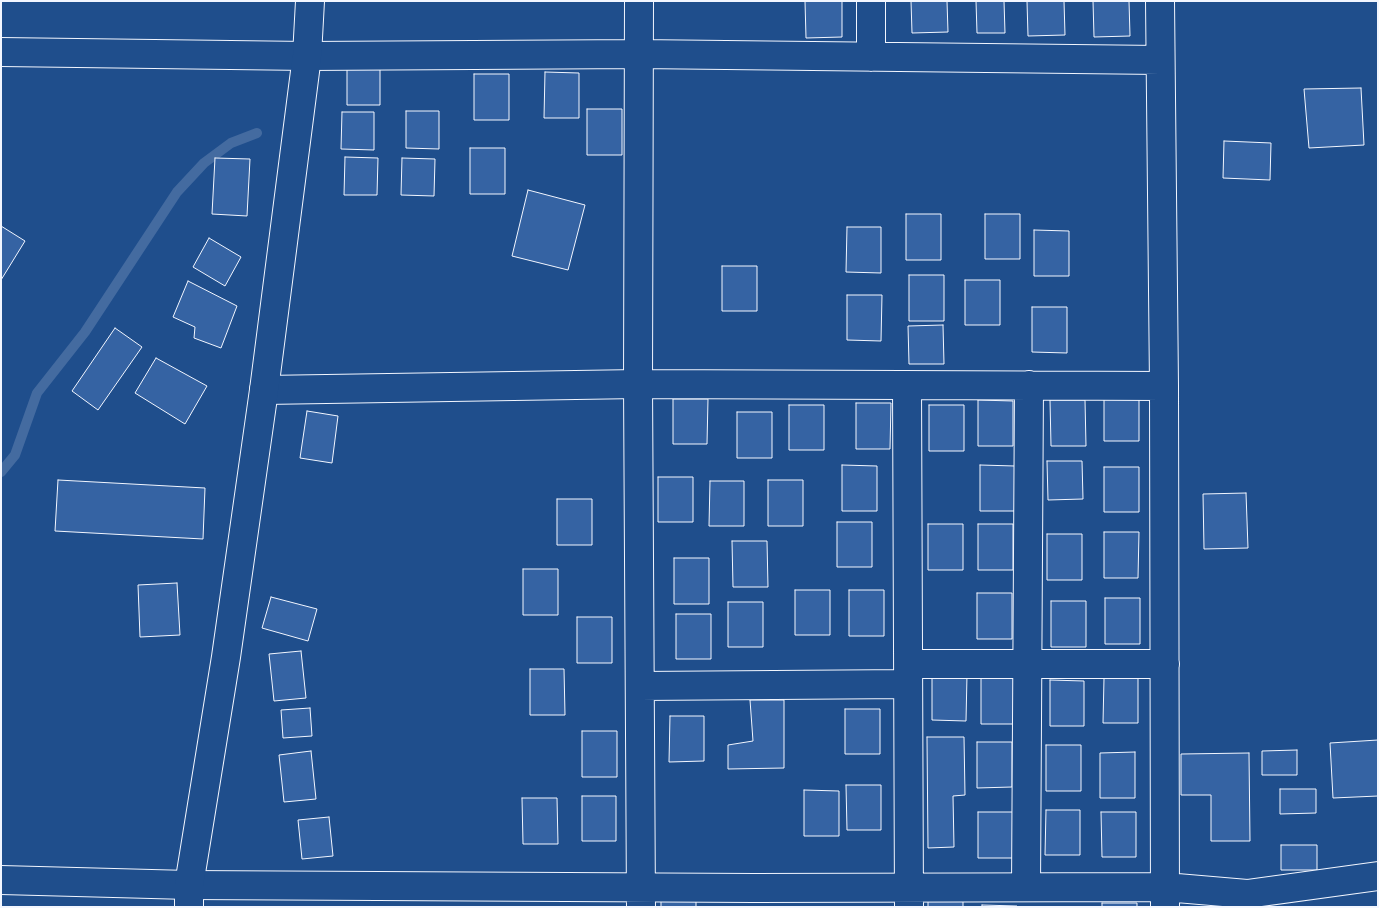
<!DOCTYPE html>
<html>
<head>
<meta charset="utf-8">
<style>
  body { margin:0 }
  #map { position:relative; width:1379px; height:908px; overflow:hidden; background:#1f4e8c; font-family:Merriweather,serif }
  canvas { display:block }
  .frame { position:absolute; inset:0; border:2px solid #f2f6ff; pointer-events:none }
</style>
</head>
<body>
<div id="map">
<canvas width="1379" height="908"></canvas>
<div class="frame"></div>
</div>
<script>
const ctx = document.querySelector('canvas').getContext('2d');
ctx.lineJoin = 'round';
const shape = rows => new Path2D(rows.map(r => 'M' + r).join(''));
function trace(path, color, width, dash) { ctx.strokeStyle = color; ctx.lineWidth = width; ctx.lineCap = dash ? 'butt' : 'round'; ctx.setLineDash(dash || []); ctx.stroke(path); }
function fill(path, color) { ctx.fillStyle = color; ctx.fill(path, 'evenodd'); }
const stream = shape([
  [1,472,15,455,37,393,85,332,177,192,204,163,231,143,257,133]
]);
const building = shape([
  [805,1,842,1,842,37,806,38,805,1],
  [911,1,947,1,948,32,912,33,911,1],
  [976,1,1004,1,1005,33,977,33,976,1],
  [1027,1,1064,1,1065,35,1028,36,1027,1],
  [1093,1,1129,1,1130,36,1094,37,1093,1],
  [347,67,380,68,380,105,347,105,347,67],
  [545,72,579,73,579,118,544,118,545,72],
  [474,74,509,74,509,120,474,120,474,74],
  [1361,88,1364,145,1309,148,1304,89,1361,88],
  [587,109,622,109,622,155,587,155,587,109],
  [406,111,439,111,439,149,406,148,406,111],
  [342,112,374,112,374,150,341,149,342,112],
  [1224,141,1271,143,1270,180,1223,178,1224,141],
  [470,148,505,148,505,194,470,194,470,148],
  [345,157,378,158,377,195,344,195,345,157],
  [215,158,250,159,247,216,212,214,215,158],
  [402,158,435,159,434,196,401,195,402,158],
  [528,190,585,205,568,270,512,256,528,190],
  [906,214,941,214,941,260,906,260,906,214],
  [985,214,1020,214,1020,259,985,259,985,214],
  [1,226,25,241,1,280,1,226],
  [847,227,881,227,881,273,846,272,847,227],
  [1034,230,1069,231,1069,276,1034,276,1034,230],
  [209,238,241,257,225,286,193,267,209,238],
  [722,266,757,266,757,311,722,311,722,266],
  [909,275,944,275,944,321,909,321,909,275],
  [965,280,1000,280,1000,325,965,325,965,280],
  [188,281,237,306,221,348,194,338,195,327,173,317,188,281],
  [847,295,882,295,881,341,847,340,847,295],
  [1032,307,1067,307,1067,353,1032,352,1032,307],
  [943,325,944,364,909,364,908,326,943,325],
  [115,328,142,347,98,410,72,391,115,328],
  [156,358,207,386,185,424,135,393,156,358],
  [1139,395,1139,441,1104,441,1104,396,1139,395],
  [673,399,708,399,707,444,673,444,673,399],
  [978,400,1013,401,1013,446,978,446,978,400],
  [1050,400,1085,400,1086,446,1051,446,1050,400],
  [856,403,891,403,890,449,856,449,856,403],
  [789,405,824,405,824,450,789,450,789,405],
  [929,405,964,405,964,451,929,451,929,405],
  [307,411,338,416,332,463,300,458,307,411],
  [737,412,772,412,772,458,737,458,737,412],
  [1047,461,1082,461,1083,499,1048,500,1047,461],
  [842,465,877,466,877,511,842,511,842,465],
  [980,465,1015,466,1015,511,980,511,980,465],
  [1104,467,1139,467,1139,512,1104,512,1104,467],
  [658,477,693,477,693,522,658,522,658,477],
  [58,480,205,488,203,539,55,531,58,480],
  [768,480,803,480,803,526,768,526,768,480],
  [710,481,744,481,744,526,709,526,710,481],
  [1246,493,1248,548,1204,549,1203,494,1246,493],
  [557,499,592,499,592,545,557,545,557,499],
  [837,522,872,522,872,567,837,567,837,522],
  [928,524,963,524,963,570,928,570,928,524],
  [978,524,1013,524,1013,570,978,570,978,524],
  [1104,532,1139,532,1138,578,1104,578,1104,532],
  [1047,534,1082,534,1082,580,1047,580,1047,534],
  [732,541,767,541,768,587,733,587,732,541],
  [674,558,709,558,709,604,674,604,674,558],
  [523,569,558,569,558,615,523,615,523,569],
  [177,583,180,635,140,637,138,585,177,583],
  [795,590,830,590,830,635,795,635,795,590],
  [849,590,884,590,884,636,849,636,849,590],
  [977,593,1012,593,1012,639,977,639,977,593],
  [271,597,317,609,308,641,262,628,271,597],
  [1105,598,1140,598,1140,644,1105,644,1105,598],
  [1051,601,1086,601,1086,647,1051,647,1051,601],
  [728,602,763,602,763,647,728,647,728,602],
  [676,614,711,614,711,659,676,659,676,614],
  [577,617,612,617,612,663,577,663,577,617],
  [301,651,306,698,274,701,269,654,301,651],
  [530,669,564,669,565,715,530,715,530,669],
  [932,675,967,675,966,721,932,720,932,675],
  [1138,677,1138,723,1103,723,1104,678,1138,677],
  [981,678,1016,678,1016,724,981,724,981,678],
  [1050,680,1084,681,1084,726,1050,726,1050,680],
  [750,700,784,700,784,768,728,769,728,745,753,741,750,700],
  [310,708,312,736,283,738,281,710,310,708],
  [845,709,880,709,880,754,845,754,845,709],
  [670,716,704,716,704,761,669,762,670,716],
  [582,731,617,731,617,777,582,777,582,731],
  [927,737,964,737,965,795,953,796,954,847,928,848,927,737],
  [1378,740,1378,796,1333,798,1330,743,1378,740],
  [977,742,1012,742,1012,787,977,788,977,742],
  [1046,745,1081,745,1081,791,1046,791,1046,745],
  [1297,750,1297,775,1262,775,1262,751,1297,750],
  [311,751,316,799,284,802,279,755,311,751],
  [1135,752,1135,798,1100,798,1100,753,1135,752],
  [1249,753,1250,841,1211,841,1211,795,1181,795,1181,754,1249,753],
  [846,785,881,785,881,830,847,830,846,785],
  [1280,789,1316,789,1316,813,1280,814,1280,789],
  [804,790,839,791,839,836,804,836,804,790],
  [582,796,616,796,616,841,582,841,582,796],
  [522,798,557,798,558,844,523,844,522,798],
  [1046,810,1080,810,1080,855,1045,855,1046,810],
  [978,812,1013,812,1013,858,978,858,978,812],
  [1101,812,1136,812,1136,857,1102,857,1101,812],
  [329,817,333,856,302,859,298,820,329,817],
  [1281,845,1317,845,1317,870,1281,870,1281,845],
  [661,898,696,898,696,907,661,907,661,898],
  [928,900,963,900,963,907,928,907,928,900],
  [1102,903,1137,903,1137,907,1102,907,1102,903],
  [982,905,1017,906,1017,907,982,907,982,905]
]);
const street = shape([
  [639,1,638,384,641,907],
  [871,1,871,57],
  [1160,1,1164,386,1165,907],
  [1,52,307,56,639,54,1160,60],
  [907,385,909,907],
  [264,390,638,384,1164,386],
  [909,664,1165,664],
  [640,686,908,684],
  [1,880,189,885,755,888,1165,887,1247,894,1378,876],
  [1026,887,1029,385]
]);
const secondary = shape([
  [189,907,189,885,226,657,264,390,307,56,310,1]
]);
trace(stream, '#446ba0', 10);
fill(building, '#3563a3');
trace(building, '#f2f6ff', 1);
trace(street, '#f2f6ff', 30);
trace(secondary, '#f2f6ff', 30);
trace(street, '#1f4e8c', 28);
trace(secondary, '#1f4e8c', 28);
</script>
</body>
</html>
